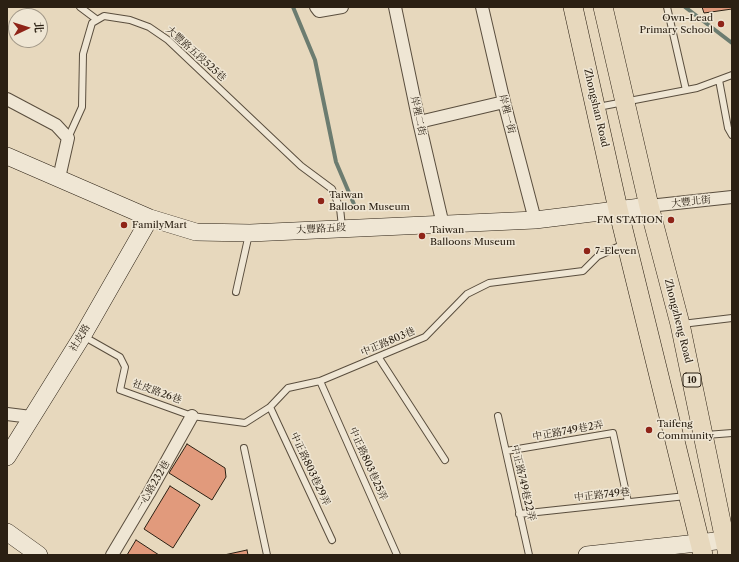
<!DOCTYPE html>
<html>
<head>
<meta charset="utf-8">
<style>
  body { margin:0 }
  #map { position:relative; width:739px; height:562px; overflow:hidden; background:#e7d8bd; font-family:"Libre Caslon Text","Noto Serif TC",serif }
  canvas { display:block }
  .frame { position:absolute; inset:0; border:8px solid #2b2013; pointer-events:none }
  .north { position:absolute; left:8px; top:8px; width:40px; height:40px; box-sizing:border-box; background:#efe6d4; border:1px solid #a19787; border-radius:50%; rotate:86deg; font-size:11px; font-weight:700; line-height:16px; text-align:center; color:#2b2013 }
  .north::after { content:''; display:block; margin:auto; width:14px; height:18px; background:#8f2418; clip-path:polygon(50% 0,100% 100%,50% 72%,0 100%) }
</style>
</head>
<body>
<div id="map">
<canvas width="739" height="562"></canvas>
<div class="frame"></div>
<div class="north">北</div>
</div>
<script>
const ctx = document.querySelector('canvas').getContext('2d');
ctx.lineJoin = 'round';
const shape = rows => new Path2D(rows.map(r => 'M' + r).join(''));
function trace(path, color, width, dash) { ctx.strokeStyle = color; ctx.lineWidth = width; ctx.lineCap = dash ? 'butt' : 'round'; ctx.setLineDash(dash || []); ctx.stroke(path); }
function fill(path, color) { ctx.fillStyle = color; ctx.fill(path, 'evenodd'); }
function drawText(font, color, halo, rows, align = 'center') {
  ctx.font = font + ' "Libre Caslon Text","Noto Serif TC",serif'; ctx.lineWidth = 3; ctx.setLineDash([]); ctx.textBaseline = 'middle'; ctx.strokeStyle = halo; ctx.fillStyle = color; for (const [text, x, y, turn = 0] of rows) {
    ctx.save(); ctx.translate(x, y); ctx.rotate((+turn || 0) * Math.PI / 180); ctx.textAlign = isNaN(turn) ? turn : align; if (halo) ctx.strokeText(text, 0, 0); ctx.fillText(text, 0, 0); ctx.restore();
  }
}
const stream = shape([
  [293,7,315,60,336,162,356,209],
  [685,7,732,43]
]);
const building = shape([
  [702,7,732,7,732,9,704,13,702,7],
  [187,444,225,468,226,477,212,500,169,473,187,444],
  [170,486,200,505,173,548,144,529,170,486],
  [136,540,159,555,127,555,136,540],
  [247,550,248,555,224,555,247,550]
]);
const lane = shape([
  [80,7,96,19],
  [667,7,686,90],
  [719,80,728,128,732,135],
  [598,107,697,88,732,75],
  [68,138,82,107,83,54,92,23,104,16,130,20,149,27,168,40,301,166,332,189,340,208,342,227],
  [236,292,249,234],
  [682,324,732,318],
  [83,336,120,357,125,367,120,390,192,416,245,423,270,407,288,388,320,381,425,337,467,294,489,283,583,271,598,256,624,244],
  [379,358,445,460],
  [320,381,397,555],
  [270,407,332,540],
  [498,416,529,555],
  [706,435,732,433],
  [244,448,267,555],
  [506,451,613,433,628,502],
  [519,514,686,496]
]);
const street = shape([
  [316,7,319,11,342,7],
  [395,7,419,122,443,225],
  [482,7,504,102,535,220],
  [7,99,56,125,68,138,59,178],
  [419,122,504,102],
  [649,206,732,197],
  [7,414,31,417],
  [112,555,149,493,192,416]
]);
const secondary = shape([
  [7,156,150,218,196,232,250,233,535,220,649,206],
  [7,457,83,335,150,218],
  [7,532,39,555],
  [587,555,725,540]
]);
const primary = shape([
  [573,7,618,209,703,555],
  [603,7,649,206,680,324,728,555]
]);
const markers = [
  [721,24,4,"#8f2418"],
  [321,201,4,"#8f2418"],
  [671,220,4,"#8f2418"],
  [124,225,4,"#8f2418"],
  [422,236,4,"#8f2418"],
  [587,251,4,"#8f2418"],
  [649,430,4,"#8f2418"]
];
const shields = [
  [692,380,18]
];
const shieldNames = [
  ["10",692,380]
];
const poiNames = [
  ["Own-Lead",713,18,"right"],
  ["Primary School",713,30,"right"],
  ["Taiwan",329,195],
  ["Balloon Museum",329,207],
  ["FM STATION",663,220,"right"],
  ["FamilyMart",132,225],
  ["Taiwan",430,230],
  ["Balloons Museum",430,242],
  ["7-Eleven",595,251],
  ["Taifeng",657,424],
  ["Community",657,436]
];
const streetNames = [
  ["大豐路五段525巷",196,54,42],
  ["Zhongshan Road",596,108,77],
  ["岸裡一街",507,114,76],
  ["岸裡二街",418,116,78],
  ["大豐北街",691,202,-6],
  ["大豐路五段",321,229,-3],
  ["Zhongzheng Road",678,321,76],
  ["社皮路",80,338,-59],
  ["中正路803巷",388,342,-23],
  ["社皮路26巷",157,392,20],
  ["中正路749巷2弄",568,431,-10],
  ["中正路803巷25弄",368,464,66],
  ["中正路803巷29弄",310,469,65],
  ["中正路749巷22弄",523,483,77],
  ["一心路232巷",153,486,-60],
  ["中正路749巷",602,495,-6]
];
trace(stream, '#6c7c70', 4);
fill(building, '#e19a7c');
trace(building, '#2b2013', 1);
trace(lane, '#5a4e3e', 8);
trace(street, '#5a4e3e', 14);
trace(secondary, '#2b2013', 18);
trace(primary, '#2b2013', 20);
trace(lane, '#efe6d4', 6);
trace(street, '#efe6d4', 12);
trace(secondary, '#efe6d4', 17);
trace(primary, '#e7d8bd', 19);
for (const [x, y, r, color] of markers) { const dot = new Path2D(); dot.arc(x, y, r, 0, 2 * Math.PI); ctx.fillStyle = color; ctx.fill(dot); trace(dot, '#efe6d4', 1.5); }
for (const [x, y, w] of shields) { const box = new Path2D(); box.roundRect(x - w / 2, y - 7, w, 14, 3); ctx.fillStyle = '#efe6d4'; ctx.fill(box); trace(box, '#2b2013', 1); }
drawText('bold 9px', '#2b2013', null, shieldNames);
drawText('10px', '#2b2013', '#efe6d4', poiNames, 'left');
drawText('10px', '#2b2013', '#efe6d4', streetNames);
</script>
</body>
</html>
